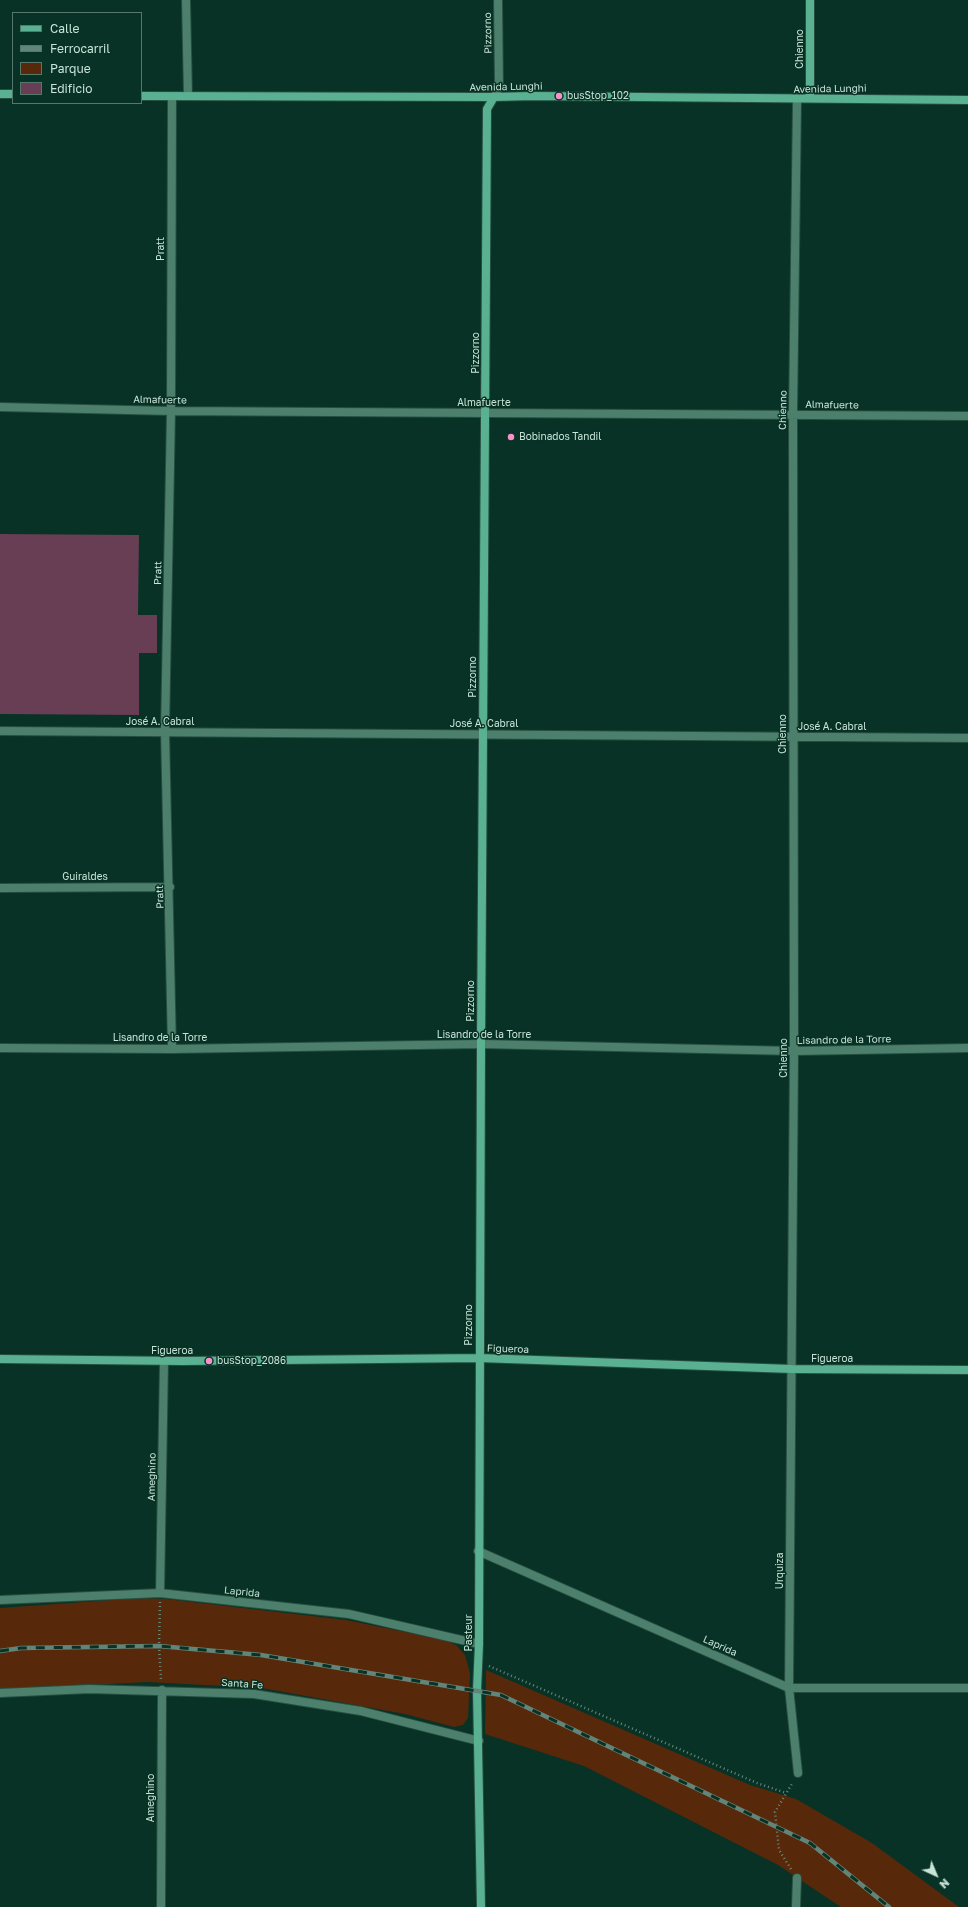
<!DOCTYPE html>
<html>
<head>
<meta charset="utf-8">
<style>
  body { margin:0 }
  #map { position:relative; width:968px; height:1907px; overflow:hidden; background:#073225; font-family:"Golos Text",sans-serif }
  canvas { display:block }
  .legend { position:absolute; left:12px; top:12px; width:130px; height:92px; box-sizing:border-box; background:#073225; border:1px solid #54796c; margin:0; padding:5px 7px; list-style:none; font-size:12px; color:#c8e3d7 }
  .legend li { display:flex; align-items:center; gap:8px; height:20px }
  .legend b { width:20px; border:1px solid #54796c }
  .north { position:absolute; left:916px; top:1855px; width:40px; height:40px; -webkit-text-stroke:3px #073225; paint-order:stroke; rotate:136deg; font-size:11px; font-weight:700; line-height:16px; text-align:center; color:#c8e3d7 }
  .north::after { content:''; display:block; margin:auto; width:14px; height:18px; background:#c8e3d7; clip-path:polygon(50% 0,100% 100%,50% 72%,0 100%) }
</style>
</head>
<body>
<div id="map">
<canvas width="968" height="1907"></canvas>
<ul class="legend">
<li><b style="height:5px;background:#5ab191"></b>Calle</li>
<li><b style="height:5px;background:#628579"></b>Ferrocarril</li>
<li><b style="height:11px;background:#58280b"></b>Parque</li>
<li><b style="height:11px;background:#673e54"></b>Edificio</li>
</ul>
<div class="north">N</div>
</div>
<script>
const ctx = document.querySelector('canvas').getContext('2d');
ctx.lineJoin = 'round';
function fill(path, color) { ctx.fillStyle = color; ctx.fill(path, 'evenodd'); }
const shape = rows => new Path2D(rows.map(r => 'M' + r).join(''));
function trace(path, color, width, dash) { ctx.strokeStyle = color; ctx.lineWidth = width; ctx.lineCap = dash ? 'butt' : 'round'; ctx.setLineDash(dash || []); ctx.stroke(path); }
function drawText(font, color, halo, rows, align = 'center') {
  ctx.font = font + ' "Golos Text",sans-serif'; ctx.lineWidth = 3; ctx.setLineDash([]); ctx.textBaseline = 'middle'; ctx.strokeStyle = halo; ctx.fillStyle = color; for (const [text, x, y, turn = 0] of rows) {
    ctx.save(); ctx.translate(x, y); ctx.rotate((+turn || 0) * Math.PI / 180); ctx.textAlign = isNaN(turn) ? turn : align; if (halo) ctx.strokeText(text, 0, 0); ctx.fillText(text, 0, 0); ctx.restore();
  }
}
const green = shape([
  [140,1598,166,1599,346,1620,445,1640,456,1645,465,1655,470,1673,468,1718,463,1725,454,1727,405,1714,262,1688,147,1682,0,1690,0,1608],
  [486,1670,750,1785,796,1799,872,1843,959,1907,841,1907,778,1865,584,1766,485,1734]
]);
const building = shape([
  [0,534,139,535,138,615,157,615,157,653,139,653,139,715,0,714]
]);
const path = shape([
  [160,1602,159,1646,161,1679],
  [489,1666,757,1783,786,1793],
  [791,1869,779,1850,775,1812,793,1782]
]);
const street = shape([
  [186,0,188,96],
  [172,97,171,411,165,731,172,1049],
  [494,97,499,88,498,0],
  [797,100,793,414,794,1051,789,1688,798,1773],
  [0,407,171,411,968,416],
  [0,731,968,738],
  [0,888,170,887],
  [0,1048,172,1049,481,1044,794,1051,968,1048],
  [478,1551,789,1688,968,1688],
  [160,1593,164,1361],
  [0,1600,160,1593,349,1614,479,1644],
  [0,1693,89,1689,254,1694,361,1711,479,1741],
  [161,1907,162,1690],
  [796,1907,797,1878]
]);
const secondary = shape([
  [0,94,13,94],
  [141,96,494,97,532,96,968,100],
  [810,98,810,0],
  [0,1359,182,1361,479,1358,792,1369,968,1370],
  [481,1907,477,1690,479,1644,481,1044,487,109,494,97]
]);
const rail = shape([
  [0,1651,21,1648,159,1646,261,1655,501,1695,810,1843,889,1907]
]);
const markers = [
  [559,96,4,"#f98fc8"],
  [511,437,4,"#f98fc8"],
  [209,1361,4,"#f98fc8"]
];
const streetNames = [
  ["Pizzorno",488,33,-91],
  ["Chienno",800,49,-90],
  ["Avenida Lunghi",506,87,-1],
  ["Avenida Lunghi",830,89,-1],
  ["Pratt",161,249,-90],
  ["Pizzorno",476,353,-90],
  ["Almafuerte",160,400,1],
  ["Almafuerte",484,403],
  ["Almafuerte",832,405,1],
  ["Chienno",783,410,-89],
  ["Pratt",158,573,-89],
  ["Pizzorno",473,677,-90],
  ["José A. Cabral",160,722],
  ["José A. Cabral",484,724],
  ["José A. Cabral",832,727],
  ["Chienno",783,734,-90],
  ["Guiraldes",85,877],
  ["Pratt",160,897,-91],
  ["Pizzorno",471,1001,-90],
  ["Lisandro de la Torre",484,1035],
  ["Lisandro de la Torre",160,1038],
  ["Lisandro de la Torre",844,1040,-1],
  ["Chienno",784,1058,-90],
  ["Pizzorno",469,1325,-90],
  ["Figueroa",508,1349,2],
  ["Figueroa",172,1351],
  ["Figueroa",832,1359],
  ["Ameghino",152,1477,-89],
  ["Urquiza",780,1571,-90],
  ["Laprida",242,1592,6],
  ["Pasteur",469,1633,-90],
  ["Laprida",720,1646,24],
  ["Santa Fe",242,1684,4],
  ["Ameghino",151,1798,-90]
];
const poiNames = [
  ["busStop_102",567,96],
  ["Bobinados Tandil",519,437],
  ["busStop_2086",217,1361]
];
fill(green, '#58280b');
fill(building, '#673e54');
trace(street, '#264e41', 10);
trace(secondary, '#264e41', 10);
trace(path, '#678a7d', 2.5, [1, 3]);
trace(street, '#4c806c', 8);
trace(secondary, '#5ab191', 8);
trace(rail, '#628579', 4.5);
trace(rail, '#073225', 3, [9]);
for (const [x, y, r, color] of markers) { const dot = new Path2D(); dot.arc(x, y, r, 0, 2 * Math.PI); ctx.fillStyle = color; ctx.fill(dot); trace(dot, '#073225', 1.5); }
drawText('10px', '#c8e3d7', '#073225', streetNames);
drawText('10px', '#c8e3d7', '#073225', poiNames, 'left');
</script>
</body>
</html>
